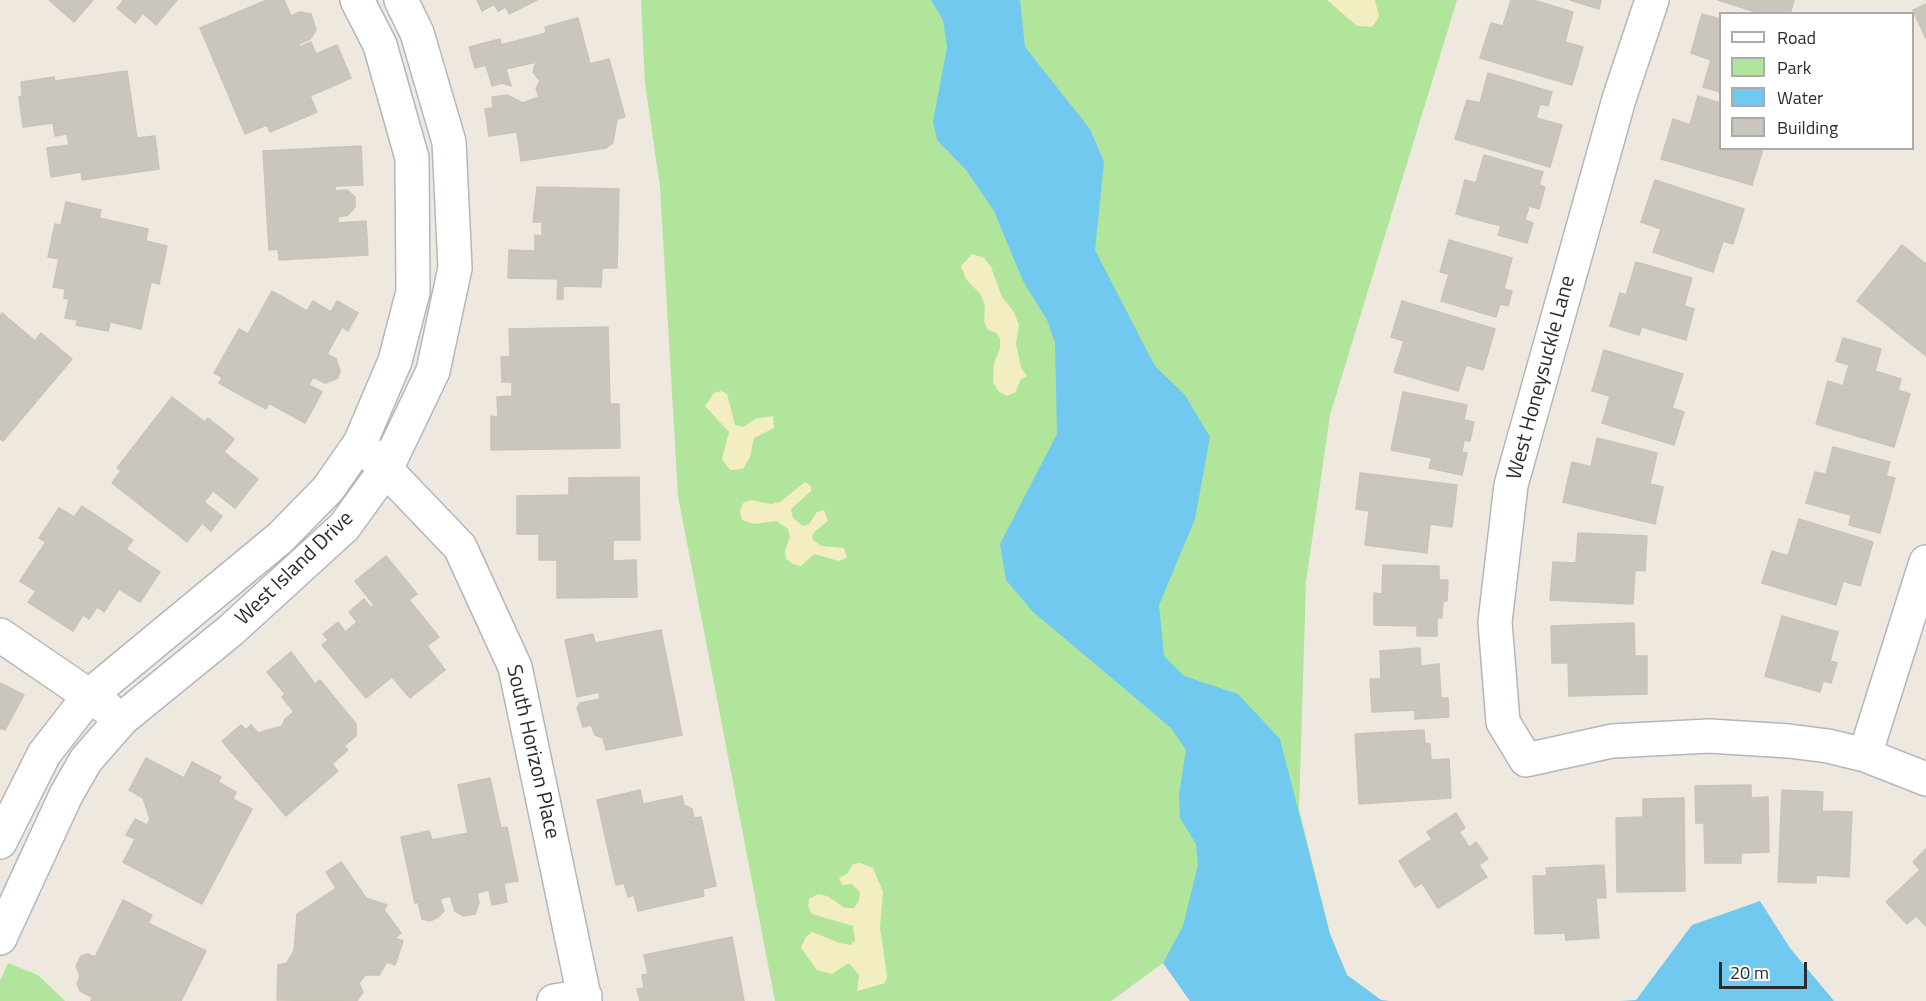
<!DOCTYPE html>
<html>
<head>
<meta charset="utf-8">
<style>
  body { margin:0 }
  #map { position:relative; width:1926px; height:1001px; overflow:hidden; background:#eee8df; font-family:"Titillium Web",sans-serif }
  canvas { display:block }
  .legend { position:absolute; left:1719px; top:12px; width:195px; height:138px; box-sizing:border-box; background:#fff; border:2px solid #ababab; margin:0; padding:8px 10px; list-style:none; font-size:18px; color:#2d2d2d }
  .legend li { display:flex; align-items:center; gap:12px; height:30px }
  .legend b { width:30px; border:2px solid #ababab }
  .scale { position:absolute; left:1719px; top:962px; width:88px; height:27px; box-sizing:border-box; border:3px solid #2d2d2d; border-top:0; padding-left:8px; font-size:18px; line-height:21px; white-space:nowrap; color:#2d2d2d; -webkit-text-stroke:4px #fff; paint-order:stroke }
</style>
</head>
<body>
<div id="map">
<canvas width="1926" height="1001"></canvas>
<ul class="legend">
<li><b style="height:8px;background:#fff"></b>Road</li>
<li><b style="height:16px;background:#b1e59b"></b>Park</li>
<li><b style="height:16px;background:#72c9f0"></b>Water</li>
<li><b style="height:16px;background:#cac6bd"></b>Building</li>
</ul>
<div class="scale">20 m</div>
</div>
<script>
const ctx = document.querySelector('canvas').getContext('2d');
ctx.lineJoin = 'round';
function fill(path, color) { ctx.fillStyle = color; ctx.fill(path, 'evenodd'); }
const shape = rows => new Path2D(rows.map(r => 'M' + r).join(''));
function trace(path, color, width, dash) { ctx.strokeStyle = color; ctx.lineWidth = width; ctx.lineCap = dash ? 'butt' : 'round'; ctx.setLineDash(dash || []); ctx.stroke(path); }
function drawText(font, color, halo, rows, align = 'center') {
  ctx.font = font + ' "Titillium Web",sans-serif'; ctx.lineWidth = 4.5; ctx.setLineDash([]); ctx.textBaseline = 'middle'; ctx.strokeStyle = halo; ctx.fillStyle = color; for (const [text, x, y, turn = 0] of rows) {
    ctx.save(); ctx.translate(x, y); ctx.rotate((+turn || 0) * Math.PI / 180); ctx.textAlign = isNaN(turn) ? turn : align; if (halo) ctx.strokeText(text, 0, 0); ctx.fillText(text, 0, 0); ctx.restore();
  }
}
const green = shape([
  [641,0,1457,0,1330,415,1306,582,1299,809,1330,934,1347,975,1381,1000,1389,1001,1190,1001,1163,963,1111,1001,775,1001,678,496,660,187,645,83],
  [8,963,38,975,65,1001,0,1001,0,981]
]);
const sand = shape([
  [1327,0,1375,0,1379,17,1372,27,1357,26],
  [972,254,984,258,991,267,1002,297,1014,312,1019,325,1016,344,1021,368,1027,376,1020,380,1016,392,1007,396,998,391,993,382,994,363,1000,349,1000,338,995,332,988,330,984,322,985,306,981,295,966,279,961,266],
  [721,391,727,394,735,425,743,427,755,419,773,416,774,428,754,438,750,457,743,469,730,470,722,459,729,432,705,406,714,393],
  [805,482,811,486,811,491,791,509,793,518,803,526,809,524,817,512,824,510,828,521,814,532,812,539,821,546,844,548,847,558,839,561,814,554,801,566,793,564,786,559,785,551,790,537,788,529,776,521,754,524,742,520,740,511,743,503,751,500,771,504,780,502],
  [860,863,873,868,883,892,880,927,887,977,885,983,857,991,859,975,849,963,832,974,817,970,801,948,806,937,812,932,840,943,850,945,855,941,853,926,812,914,808,906,809,899,818,894,827,896,845,908,854,908,859,901,860,892,852,884,842,885,839,878,847,874,853,864]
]);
const water = shape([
  [931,0,1020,0,1025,47,1090,129,1104,162,1095,250,1155,366,1185,395,1210,437,1195,519,1159,605,1164,656,1184,676,1238,694,1280,739,1330,934,1347,975,1381,1000,1389,1001,1190,1001,1163,963,1183,926,1198,865,1196,844,1180,818,1179,795,1186,750,1171,728,1032,611,1006,580,1000,544,1057,434,1055,343,1047,320,1023,281,994,211,966,170,937,140,933,122,947,47,943,20],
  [1760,901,1790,948,1834,1001,1621,1001,1636,1000,1692,925]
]);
const building = shape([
  [49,0,93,0,74,22,49,0],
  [124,0,177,0,156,25,143,13,135,23,117,8,124,0],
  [267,0,284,0,291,16,300,12,311,14,316,30,310,39,299,44,300,47,311,42,316,54,337,45,351,78,310,96,317,112,270,132,267,125,245,134,200,28,267,0],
  [477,0,537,0,509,14,506,7,498,11,494,4,482,11,477,0],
  [1511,0,1533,0,1573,12,1565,42,1583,47,1572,85,1480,58,1491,23,1503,26,1511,0],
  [1570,0,1601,0,1599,9,1570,0],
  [1718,0,1794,0,1790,14,1762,14,1718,0],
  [1926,4,1926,39,1913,10,1926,4],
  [1702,14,1720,19,1720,92,1703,87,1711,60,1691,53,1702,14],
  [578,18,590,64,609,59,625,117,617,119,613,143,606,148,521,161,517,132,489,136,485,109,493,108,492,97,507,95,523,103,539,97,536,88,540,81,533,72,536,62,506,69,511,86,502,83,492,86,486,65,475,68,469,47,500,39,501,45,546,33,545,27,578,18],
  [127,71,137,138,155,136,159,169,82,180,81,172,51,177,47,148,69,145,67,134,55,136,53,123,23,127,19,97,22,97,21,82,54,77,55,81,127,71],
  [1488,73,1552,92,1548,106,1540,104,1536,118,1562,125,1550,167,1455,139,1467,100,1480,103,1488,73],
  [1698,96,1720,103,1720,148,1763,149,1752,185,1661,159,1673,119,1690,125,1698,96],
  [361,146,363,185,335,186,335,191,347,190,355,197,355,207,348,215,338,217,338,223,366,221,368,255,279,260,278,249,269,250,263,151,361,146],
  [1484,155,1543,172,1539,185,1545,187,1539,209,1529,206,1525,220,1533,223,1527,243,1498,235,1501,226,1456,214,1465,180,1476,183,1484,155],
  [1655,180,1744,209,1733,244,1723,241,1713,272,1653,252,1661,229,1641,222,1655,180],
  [537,187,619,189,617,268,602,268,601,287,563,286,563,299,557,299,558,279,508,278,509,250,535,251,535,235,542,236,542,222,533,222,537,187],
  [66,202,101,210,99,218,148,229,146,241,167,246,159,284,151,282,141,329,110,322,108,331,76,325,78,320,65,318,69,299,64,298,65,289,53,287,59,259,48,257,55,224,61,225,66,202],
  [1449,240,1512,258,1504,289,1512,291,1508,306,1500,304,1496,317,1441,301,1449,274,1440,272,1449,240],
  [1902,245,1926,264,1926,356,1857,301,1902,245],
  [1636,262,1692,278,1684,306,1694,309,1686,340,1642,327,1639,335,1610,326,1620,293,1626,295,1636,262],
  [272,291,307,311,313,301,331,312,337,301,358,313,348,331,342,327,327,354,336,359,340,371,338,378,325,383,313,377,309,385,322,392,305,423,269,403,266,409,219,383,222,377,214,373,239,329,248,334,272,291],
  [1402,301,1495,329,1483,370,1466,365,1458,391,1394,372,1404,341,1391,337,1402,301],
  [2,313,35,341,41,333,72,359,3,441,0,439,0,316,2,313],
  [608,327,610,404,619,404,620,448,491,450,491,416,498,417,497,397,512,396,512,382,502,382,501,357,510,357,509,329,608,327],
  [1843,338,1881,349,1875,371,1901,379,1898,390,1910,394,1894,447,1816,424,1828,381,1843,386,1849,365,1836,361,1843,338],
  [1604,350,1683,374,1672,408,1684,412,1674,445,1602,423,1610,396,1592,391,1604,350],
  [1403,392,1467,405,1464,420,1474,422,1470,441,1464,440,1462,452,1467,453,1462,475,1429,468,1432,458,1391,450,1403,392],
  [172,397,205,422,208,418,234,439,224,452,258,479,235,508,213,491,204,502,222,516,211,531,202,523,187,542,112,483,121,471,117,468,172,397],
  [1597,438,1657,453,1650,484,1663,487,1655,524,1563,502,1572,462,1591,467,1597,438],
  [1833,447,1890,462,1886,476,1895,478,1880,533,1849,525,1851,515,1806,503,1815,472,1826,474,1833,447],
  [1360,473,1457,485,1452,527,1430,524,1427,553,1365,545,1369,511,1356,509,1360,473],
  [639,477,640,540,613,540,613,561,636,560,637,597,557,598,557,560,539,560,539,534,517,534,517,496,569,495,569,478,639,477],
  [82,506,133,540,126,549,160,572,140,602,119,589,104,612,97,607,89,619,83,615,73,631,28,602,36,591,20,581,46,542,39,538,59,508,74,517,82,506],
  [1799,519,1873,542,1860,586,1843,581,1836,605,1762,583,1772,551,1788,556,1799,519],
  [1578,533,1647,536,1645,571,1635,570,1633,604,1550,600,1553,562,1576,563,1578,533],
  [386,556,417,594,409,600,439,637,427,646,445,670,410,698,392,677,366,698,322,645,328,640,323,634,338,622,345,632,357,622,349,612,364,599,371,608,374,605,355,581,386,556],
  [1383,565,1439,566,1439,580,1448,580,1447,601,1443,601,1442,618,1437,618,1437,636,1417,636,1417,626,1374,625,1374,593,1382,594,1383,565],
  [1782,616,1838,632,1830,661,1837,663,1831,683,1823,681,1820,692,1765,676,1782,616],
  [1634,623,1635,656,1647,656,1647,694,1569,696,1568,663,1552,663,1551,626,1634,623],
  [661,630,682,735,606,750,603,738,595,735,591,725,583,727,577,708,580,703,600,699,599,692,577,697,565,640,593,634,595,643,661,630],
  [1420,648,1421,666,1439,664,1441,698,1448,698,1449,717,1415,719,1415,710,1372,712,1370,679,1381,679,1380,651,1420,648],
  [291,652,315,684,320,680,356,724,356,736,344,746,348,750,332,764,338,771,286,816,222,741,241,725,246,730,251,725,258,733,282,726,285,719,294,712,282,697,285,694,267,672,291,652],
  [0,683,24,695,5,730,0,728,0,683],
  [1424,730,1425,743,1430,744,1431,760,1449,759,1451,798,1359,804,1355,734,1424,730],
  [146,758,184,778,192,762,221,777,218,782,236,792,233,799,252,809,202,904,123,862,135,839,126,835,135,819,147,825,150,819,143,798,129,790,146,758],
  [490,778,501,828,507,827,518,881,504,883,507,902,492,905,489,890,477,893,479,903,475,914,464,916,455,911,450,896,440,899,444,911,438,917,430,921,422,919,418,902,415,903,401,837,429,831,432,840,468,833,458,785,490,778],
  [1751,785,1751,798,1768,797,1769,852,1741,853,1741,863,1705,863,1704,823,1696,823,1695,786,1751,785],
  [640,790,643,804,682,796,684,805,692,809,694,818,701,817,716,886,703,889,704,896,638,911,634,895,628,897,624,883,616,885,597,800,640,790],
  [1782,790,1823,792,1822,811,1852,812,1849,877,1816,875,1816,883,1778,882,1782,790],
  [1684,798,1685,891,1617,892,1616,818,1643,817,1643,799,1684,798],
  [1456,813,1465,828,1459,832,1469,847,1476,842,1488,859,1479,865,1487,877,1438,908,1422,883,1415,887,1399,861,1432,839,1427,832,1456,813],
  [1926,849,1926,926,1916,916,1907,924,1886,902,1920,870,1913,862,1926,849],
  [341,862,366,898,387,905,384,910,401,933,395,938,403,941,395,965,387,962,379,975,365,975,359,983,363,992,357,1001,277,1000,278,965,287,963,294,951,297,914,336,888,326,872,341,862],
  [1604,865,1606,898,1596,898,1599,938,1566,940,1565,933,1535,934,1533,876,1547,876,1546,868,1604,865],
  [123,900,152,915,148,923,206,951,181,1001,91,1001,92,997,80,991,77,984,80,976,76,966,81,956,88,954,95,957,123,900],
  [732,937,744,1001,640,1001,637,989,644,988,642,975,648,974,644,955,732,937]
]);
const minor = shape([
  [1652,0,1619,99,1511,485,1495,622,1503,722,1526,760,1612,741,1709,736,1789,741,1828,746,1865,755,1926,779],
  [372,455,460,547,515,667,585,1001],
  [0,635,107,708],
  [1865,755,1926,562],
  [0,842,44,754,90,695,280,538,328,489,360,443,395,361,413,292,412,158,380,45,357,0],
  [0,938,66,795,86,760,122,719,230,631,344,527,386,469,433,371,455,268,449,142,417,33,401,0],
  [554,1001,585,996]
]);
const streetNames = [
  ["West Honeysuckle Lane",1542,378,-75],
  ["West Island Drive",295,569,-44],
  ["South Horizon Place",532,752,77]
];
fill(green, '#b1e59b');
fill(sand, '#f3edc2');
fill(water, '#72c9f0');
fill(building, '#cac6bd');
trace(building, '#cac4b8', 1.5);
trace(minor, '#b3b5c0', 36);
trace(minor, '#fff', 33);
drawText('21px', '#2d2d2d', '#fff', streetNames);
</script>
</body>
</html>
